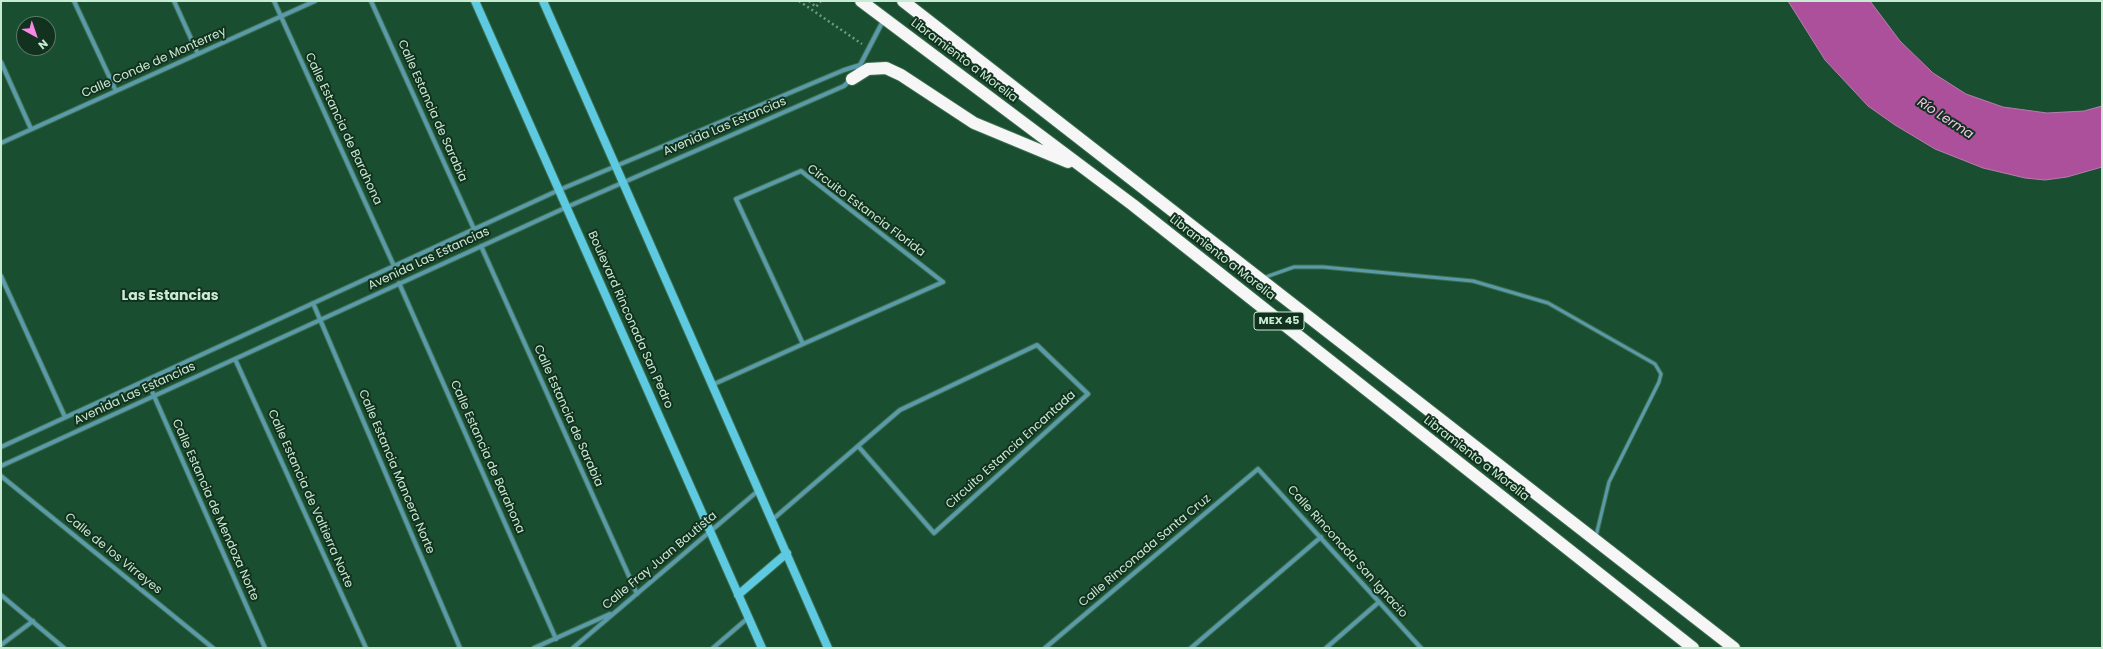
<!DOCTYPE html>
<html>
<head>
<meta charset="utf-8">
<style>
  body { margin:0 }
  #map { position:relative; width:2103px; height:649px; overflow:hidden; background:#194f30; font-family:Poppins,sans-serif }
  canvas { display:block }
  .frame { position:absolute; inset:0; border:2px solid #c8ebd3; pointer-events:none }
  .north { position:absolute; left:16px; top:16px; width:40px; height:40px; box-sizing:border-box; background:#13311f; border:1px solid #5b7b67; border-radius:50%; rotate:140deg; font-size:11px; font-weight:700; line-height:16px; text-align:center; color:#c8ebd3 }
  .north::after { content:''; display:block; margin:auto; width:14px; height:18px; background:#fb87e5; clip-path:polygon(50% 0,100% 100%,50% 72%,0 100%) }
</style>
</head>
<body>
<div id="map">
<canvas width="2103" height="649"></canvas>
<div class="frame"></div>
<div class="north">N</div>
</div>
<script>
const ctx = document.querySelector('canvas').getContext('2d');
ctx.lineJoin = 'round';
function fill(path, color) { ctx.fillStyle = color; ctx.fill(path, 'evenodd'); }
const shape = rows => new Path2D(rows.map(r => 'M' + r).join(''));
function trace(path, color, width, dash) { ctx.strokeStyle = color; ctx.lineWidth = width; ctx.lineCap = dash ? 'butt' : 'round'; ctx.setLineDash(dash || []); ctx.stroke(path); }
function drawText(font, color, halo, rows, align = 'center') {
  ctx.font = font + ' Poppins,sans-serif'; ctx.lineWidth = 4; ctx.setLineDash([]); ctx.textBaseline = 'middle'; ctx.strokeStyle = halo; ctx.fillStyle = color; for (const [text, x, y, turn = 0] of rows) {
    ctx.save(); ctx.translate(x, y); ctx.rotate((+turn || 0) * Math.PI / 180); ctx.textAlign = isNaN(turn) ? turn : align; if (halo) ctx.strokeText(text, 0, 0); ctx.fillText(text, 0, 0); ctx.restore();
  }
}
const water = shape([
  [1788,1,1870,1,1900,41,1933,73,1966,94,2003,107,2047,113,2084,111,2102,106,2102,167,2067,177,2045,180,2025,178,1983,168,1935,149,1895,125,1868,106,1825,60,1788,1]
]);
const path = shape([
  [799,1,862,44],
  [809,1,816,7,821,1]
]);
const lane = shape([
  [1263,278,1294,267,1323,267,1473,281,1548,303,1655,364,1661,374,1659,382,1609,482,1596,536]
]);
const street = shape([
  [74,1,116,91],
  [174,1,198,54],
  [274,1,394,266],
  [371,1,474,229],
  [1,62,31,129],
  [857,71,883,21],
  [1,143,315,1],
  [481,246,637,594],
  [1,276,65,417],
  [399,283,556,639],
  [313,303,460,648],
  [235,359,366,648],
  [147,380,265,648],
  [712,385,803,344,943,282,801,171,736,199,803,344],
  [1,447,559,190,844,70,860,65],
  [1,466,567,207,844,86,850,80],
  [1,476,213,648],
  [772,520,858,446,900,410,1037,345,1088,394,934,533,858,446],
  [1,595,64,648],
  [1,645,33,621],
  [534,648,610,614],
  [573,648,759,490],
  [713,648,748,618],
  [1045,648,1258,469,1421,648],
  [1191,648,1321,537],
  [1326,648,1379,602]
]);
const secondary = shape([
  [475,1,762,648],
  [543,1,828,648],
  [738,595,787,553]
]);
const highway = shape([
  [861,1,1133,205,1693,648],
  [903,1,1734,648],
  [852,79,868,69,886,68,901,75,974,123,1068,162]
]);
const shields = [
  [1279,321,50]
];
const shieldNames = [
  ["MEX 45",1279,321]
];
const streetNames = [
  ["Libramiento a Morelia",964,61,37],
  ["Calle Conde de Monterrey",154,63,-24],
  ["Calle Estancia de Sarabia",432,111,66],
  ["Avenida Las Estancias",725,127,-23],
  ["Calle Estancia de Barahona",343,129,65],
  ["Circuito Estancia Florida",866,211,37],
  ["Libramiento a Morelia",1222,258,38],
  ["Avenida Las Estancias",429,259,-25],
  ["Boulevard Rinconada San Pedro",630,320,66],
  ["Avenida Las Estancias",135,394,-25],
  ["Calle Estancia de Sarabia",568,416,66],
  ["Circuito Estancia Encantada",1011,450,-42],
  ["Calle Estancia de Barahona",487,457,66],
  ["Libramiento a Morelia",1476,459,38],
  ["Calle Estancia Mancera Norte",396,472,67],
  ["Calle Estancia de Valtierra Norte",310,499,66],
  ["Calle Estancia de Mendoza Norte",215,510,66],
  ["Calle Rinconada Santa Cruz",1145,551,-40],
  ["Calle Rinconada San Ignacio",1347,552,48],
  ["Calle de los Virreyes",113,554,39],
  ["Calle Fray Juan Bautista",660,561,-40]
];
const waterNames = [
  ["Río Lerma",1945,119,33]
];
const quarterNames = [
  ["Las Estancias",170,296]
];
fill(water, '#ad509c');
trace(water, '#b57eac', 1);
trace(lane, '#3c6e51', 5);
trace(street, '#3c6e51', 6);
trace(secondary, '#3c6e51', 10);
trace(highway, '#3c6e51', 14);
trace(path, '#6e9b7f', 2.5, [2, 3]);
trace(lane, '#5a9aa9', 3);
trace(street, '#5a9aa9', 4);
trace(secondary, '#5dcae2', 8);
trace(highway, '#f6f6f6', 12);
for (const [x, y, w] of shields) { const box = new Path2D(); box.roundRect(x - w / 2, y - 9, w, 18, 3); ctx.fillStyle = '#13311f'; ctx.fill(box); trace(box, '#c8ebd3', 1); }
drawText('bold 11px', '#c8ebd3', null, shieldNames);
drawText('12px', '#c8ebd3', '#13311f', streetNames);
drawText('italic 13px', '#f7c6eb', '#13311f', waterNames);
drawText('bold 14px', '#c8ebd3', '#13311f', quarterNames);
</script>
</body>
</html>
